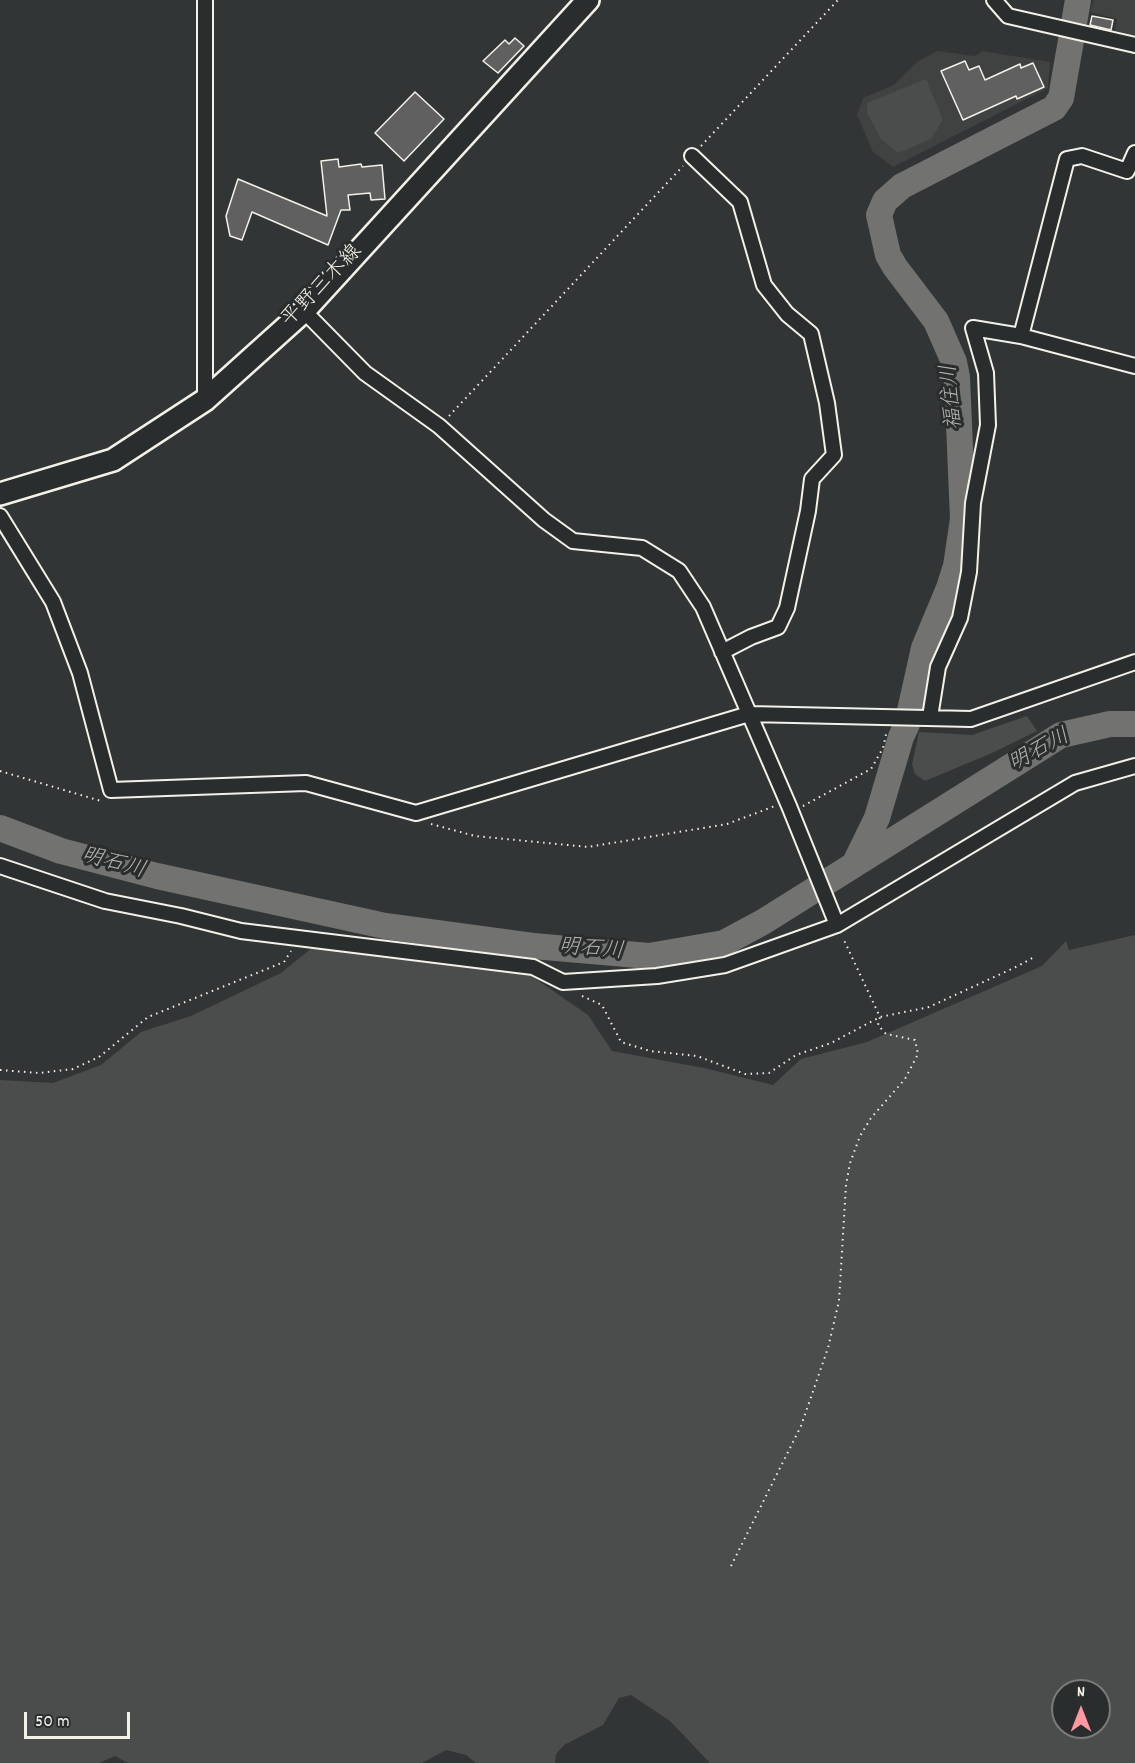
<!DOCTYPE html>
<html>
<head>
<meta charset="utf-8">
<style>
  body { margin:0 }
  #map { position:relative; width:1135px; height:1763px; overflow:hidden; background:#323535; font-family:Dekko,sans-serif }
  canvas { display:block }
  .north { position:absolute; left:1051px; top:1679px; width:60px; height:60px; box-sizing:border-box; background:#2a2d2e; border:2px solid #7b7b78; border-radius:50%; rotate:0deg; font-size:16px; font-weight:700; line-height:24px; text-align:center; color:#f4f1e8 }
  .north::after { content:''; display:block; margin:auto; width:21px; height:27px; background:#ff9aa2; clip-path:polygon(50% 0,100% 100%,50% 72%,0 100%) }
  .scale { position:absolute; left:24px; top:1712px; width:106px; height:27px; box-sizing:border-box; border:3px solid #f4f1e8; border-top:0; padding-left:8px; font-size:18px; line-height:21px; white-space:nowrap; color:#f4f1e8; -webkit-text-stroke:4px #2a2d2e; paint-order:stroke }
</style>
</head>
<body>
<div id="map">
<canvas width="1135" height="1763"></canvas>
<div class="north">N</div>
<div class="scale">50 m</div>
</div>
<script>
const ctx = document.querySelector('canvas').getContext('2d');
ctx.lineJoin = 'round';
function fill(path, color) { ctx.fillStyle = color; ctx.fill(path, 'evenodd'); }
const shape = rows => new Path2D(rows.map(r => 'M' + r).join(''));
function trace(path, color, width, dash) { ctx.strokeStyle = color; ctx.lineWidth = width; ctx.lineCap = dash ? 'butt' : 'round'; ctx.setLineDash(dash || []); ctx.stroke(path); }
function drawText(font, color, halo, rows, align = 'center') {
  ctx.font = font + ' Dekko,"Klee One",sans-serif'; ctx.lineWidth = 6; ctx.setLineDash([]); ctx.textBaseline = 'middle'; ctx.strokeStyle = halo; ctx.fillStyle = color; for (const [text, x, y, turn = 0] of rows) {
    ctx.save(); ctx.translate(x, y); ctx.rotate((+turn || 0) * Math.PI / 180); ctx.textAlign = isNaN(turn) ? turn : align; if (halo) ctx.strokeText(text, 0, 0); ctx.fillText(text, 0, 0); ctx.restore();
  }
}
const built = shape([
  [1094,0,1135,0,1135,37,1115,33,1117,19,1090,12],
  [937,51,975,56,982,51,1050,62,1048,88,893,167,873,152,857,115,863,98,894,85,917,62]
]);
const green = shape([
  [926,79,943,120,931,139,898,153,881,139,867,113,867,103],
  [1027,716,1037,731,992,753,925,781,915,774,912,765,919,732,972,735],
  [1135,935,1135,1763,710,1763,670,1721,631,1695,619,1698,603,1725,564,1745,556,1754,555,1763,476,1763,466,1755,446,1750,422,1763,128,1763,115,1756,99,1763,0,1763,0,1080,53,1083,101,1065,141,1032,191,1016,281,973,313,947,530,975,588,1015,612,1051,704,1068,773,1085,801,1059,867,1042,1042,966,1066,941,1069,950],
  [1063,1691,1099,1691,1099,1727,1063,1727]
]);
const river = shape([
  [0,828,61,851,157,876,385,926,533,946,649,956,724,943,763,922,1061,735,1110,724,1135,724],
  [854,865,877,818,901,737,907,724,924,648,949,588,956,566,963,519,957,377,954,362,936,321,895,267,888,255,879,215,885,201,902,186,1054,108,1061,98,1078,0]
]);
const building = shape([
  [1092,16,1113,20,1111,30,1090,25,1092,16],
  [515,38,524,46,498,73,483,61,505,40,509,44,515,38],
  [965,61,969,70,979,66,985,80,1020,64,1021,68,1033,63,1044,87,1017,99,1016,96,963,120,941,71,965,61],
  [415,92,444,119,404,161,375,133,415,92],
  [338,159,339,167,361,164,362,167,382,165,385,199,371,200,370,193,348,195,350,210,341,210,328,245,252,212,242,240,230,236,226,216,238,179,327,216,321,161,338,159]
]);
const path = shape([
  [701,146,838,0],
  [449,416,683,166],
  [0,771,101,801],
  [803,806,871,769,883,748,887,730],
  [431,824,475,836,588,847,727,824,775,806],
  [582,996,602,1005,621,1042,650,1051,697,1056,745,1074,769,1073,796,1055,831,1043,880,1017,929,1007,1018,966,1036,956],
  [0,1070,39,1073,73,1069,99,1057,148,1017,284,962,291,951],
  [731,1566,801,1426,828,1348,839,1301,846,1185,850,1163,860,1136,871,1118,905,1079,918,1054,915,1040,886,1034,878,1025,880,1017,843,938]
]);
const minor = shape([
  [205,0,205,400],
  [994,0,1008,16,1135,45],
  [692,156,740,202,764,285,787,314,811,334,827,403,834,455,812,479,808,511,787,608,778,627,751,637,722,652],
  [304,311,365,373,439,426,544,520,573,541,642,548,679,571,703,607,789,806,837,925],
  [1021,336,1067,159,1082,156,1127,171,1135,153],
  [0,516,53,602,80,673,111,790,306,783,416,813,749,714,971,719,1135,662],
  [930,717,938,667,960,618,969,572,973,503,988,425,986,373,973,328,1021,336,1135,366],
  [0,866,105,901,181,916,241,931,533,967,563,982,657,976,725,965,837,925,1075,783,1135,766]
]);
const primary = shape([
  [0,494,113,460,205,400,304,311,588,0]
]);
const streetNames = [
  ["平野三木線",323,287,-46]
];
const waterNames = [
  ["福住川",954,397,-95],
  ["明石川",1040,752,-28],
  ["明石川",113,865,15],
  ["明石川",591,951,5]
];
fill(built, '#404242');
fill(green, '#4b4d4c');
trace(river, '#727370', 26);
fill(building, '#5f605f');
trace(building, '#f4f1e8', 1.5);
trace(minor, '#f4f1e8', 18);
trace(primary, '#f4f1e8', 26);
trace(path, '#f4f1e8', 2, [1.5, 4.5]);
trace(minor, '#2a2d2e', 14);
trace(primary, '#2a2d2e', 21);
drawText('21px', '#f4f1e8', '#2a2d2e', streetNames);
drawText('italic 22px', '#b3b2ac', '#2a2d2e', waterNames);
</script>
</body>
</html>
